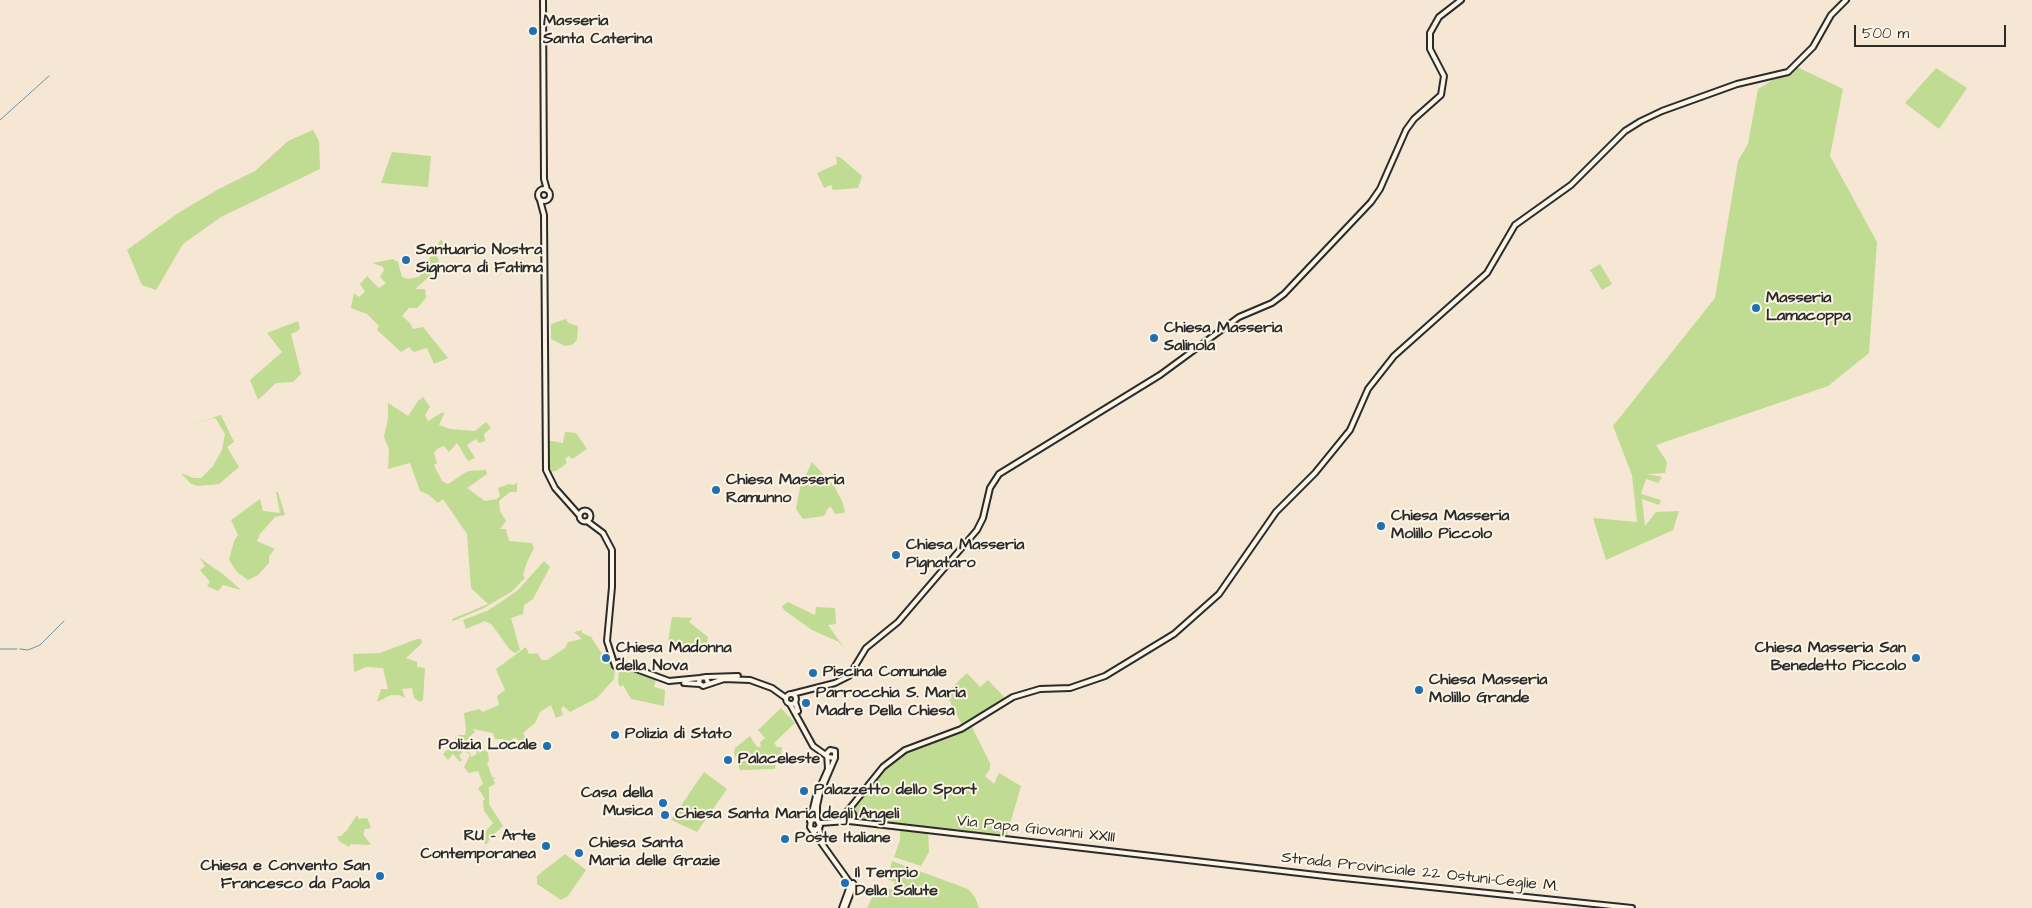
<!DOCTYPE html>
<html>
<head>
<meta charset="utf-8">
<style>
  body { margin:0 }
  #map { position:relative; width:2032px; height:908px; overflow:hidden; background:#f5e7d3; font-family:"Architects Daughter",sans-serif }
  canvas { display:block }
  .scale { position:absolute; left:1854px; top:25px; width:152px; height:22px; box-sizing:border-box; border:2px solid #2b2b2b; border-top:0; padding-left:6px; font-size:15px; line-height:18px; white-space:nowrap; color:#2b2b2b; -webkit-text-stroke:4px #fcf5e5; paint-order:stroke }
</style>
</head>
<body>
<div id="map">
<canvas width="2032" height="908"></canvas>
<div class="scale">500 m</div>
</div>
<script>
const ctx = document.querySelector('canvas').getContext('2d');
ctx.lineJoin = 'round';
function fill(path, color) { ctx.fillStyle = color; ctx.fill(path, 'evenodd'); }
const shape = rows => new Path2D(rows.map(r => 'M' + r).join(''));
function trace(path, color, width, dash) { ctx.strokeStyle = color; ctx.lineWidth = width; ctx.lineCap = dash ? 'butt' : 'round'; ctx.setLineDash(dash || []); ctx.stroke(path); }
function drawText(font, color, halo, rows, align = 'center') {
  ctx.font = font + ' "Architects Daughter",sans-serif'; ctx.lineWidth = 4; ctx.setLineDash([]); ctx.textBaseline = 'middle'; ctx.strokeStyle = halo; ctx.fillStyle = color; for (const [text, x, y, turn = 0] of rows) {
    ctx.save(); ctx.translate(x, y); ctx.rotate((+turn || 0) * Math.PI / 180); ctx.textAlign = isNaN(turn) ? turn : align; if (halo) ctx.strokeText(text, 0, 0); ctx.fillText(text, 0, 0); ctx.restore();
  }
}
const green = shape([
  [1795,66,1843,89,1830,156,1877,242,1869,353,1828,386,1656,445,1667,462,1665,473,1647,474,1662,477,1658,483,1646,479,1641,494,1661,500,1659,505,1642,499,1645,526,1656,512,1679,511,1673,530,1606,560,1593,518,1637,522,1632,475,1613,426,1715,298,1738,161,1748,144,1758,89],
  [1936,68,1967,88,1939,129,1905,103],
  [313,130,319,141,320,169,221,217,183,244,156,290,142,285,127,250,178,213,217,190,255,171,288,141],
  [392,152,431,156,428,187,381,183],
  [836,156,841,158,862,176,858,188,833,190,831,185,824,188,817,173,837,164],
  [441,239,448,249,436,253,440,265,433,269,431,275,415,289,425,289,426,298,417,308,409,308,402,316,410,323,413,329,423,327,448,358,434,364,427,348,414,352,409,347,401,352,377,330,379,326,367,314,351,308,354,293,359,297,365,292,360,284,367,276,379,288,386,283,380,277,384,270,383,267,373,263,393,259,398,262,402,277,408,279,419,277],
  [1600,264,1612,284,1602,290,1590,270],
  [566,319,568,323,578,326,577,340,572,345,565,346,551,339,551,324],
  [298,321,300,328,298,331,291,334,301,374,293,382,276,383,258,400,250,380,282,352,267,333],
  [423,397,430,407,425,415,428,421,443,412,444,414,439,425,450,429,475,431,486,422,491,428,484,434,485,441,479,443,476,439,467,445,475,458,468,461,457,443,449,452,444,446,437,449,434,453,437,463,434,465,442,481,448,484,468,471,486,470,487,474,467,488,485,501,497,499,500,496,498,488,509,484,514,485,517,482,517,492,510,492,499,501,500,511,506,521,500,529,506,529,509,541,532,543,534,548,527,562,523,575,525,578,511,592,484,608,453,621,452,619,488,604,471,588,467,534,443,499,438,503,429,495,420,491,410,463,388,469,389,449,384,437,388,419,388,403,408,416,418,401],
  [221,415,234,442,227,447,239,467,219,484,197,486,190,483,181,473,194,478,201,478,213,466,222,450,225,434,216,419,213,418,181,428],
  [565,432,576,433,587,449,572,459,569,456,565,459,567,463,556,471,548,472,546,440,563,443],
  [812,462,834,486,842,501,845,511,844,513,835,514,831,507,828,508,824,516,803,519,796,509,800,487],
  [276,492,278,492,285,515,275,517,260,534,257,541,275,549,269,556,269,563,258,575,248,580,237,572,229,560,234,541,238,535,231,520,260,499,263,511,280,513],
  [200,558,224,575,241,590,223,585,218,591,207,586,210,582,200,570,205,566],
  [544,561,550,567,533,599,524,605,523,614,511,618,520,650,515,653,510,650,492,625,485,621,466,629,463,620,487,611,501,602,518,590],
  [788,602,815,615,816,607,835,608,836,624,828,625,845,649,839,642,812,630,784,610,782,606],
  [672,617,692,618,689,622,708,637,706,646,693,644,687,650,668,642],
  [582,630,582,633,591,637,603,655,607,652,615,669,614,679,597,698,570,712,563,706,561,709,563,715,556,718,551,705,540,712,535,723,523,733,527,739,522,744,515,737,506,745,503,739,495,739,493,733,473,729,475,732,468,738,467,743,460,740,458,735,465,735,466,729,464,713,479,709,483,712,499,705,497,696,505,690,496,669,526,647,529,654,537,653,542,660,547,660,565,648,568,642,582,639,574,632],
  [417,639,421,639,422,643,406,658,417,662,417,667,425,668,423,700,420,702,414,698,412,688,402,689,405,698,399,695,391,695,377,702,381,689,388,689,383,668,366,667,354,672,353,654,380,653],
  [619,668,625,668,656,679,654,687,665,690,664,706,631,699,623,685,620,687,618,682],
  [967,673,980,687,988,680,1006,699,963,727,946,693],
  [781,708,795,723,774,743,777,747,782,747,781,757,776,756,775,769,740,770,734,753,735,748,750,736,757,747,761,747,760,742,765,738,758,730],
  [971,725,990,763,990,769,985,776,994,784,999,773,1021,786,1006,838,863,821,855,816,853,810,856,802,886,767,905,752],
  [456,735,458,742,461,742,464,748,470,753,471,757,477,754,475,749,477,747,479,753,485,750,488,753,489,761,487,763,492,777,496,778,493,779,495,784,489,787,489,804,503,826,491,837,486,845,484,842,485,832,493,823,484,811,483,801,485,799,478,788,483,784,478,771,469,773,464,767,470,755,464,750,459,756,462,760,460,762,453,754,448,760,443,754,455,742],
  [704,772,727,789,697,832,671,820],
  [357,815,359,819,367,818,371,828,365,829,363,834,371,845,351,844,349,847,339,841,337,836,341,836,347,830],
  [900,828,928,831,929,852,921,866,894,857,900,840],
  [565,854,586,870,568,896,561,900,537,884,537,876],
  [892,861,968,889,975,897,979,908,867,908,876,889,893,889,895,882,887,879]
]);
const stream = shape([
  [0,120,49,76],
  [0,649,17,649],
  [20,649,28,650,40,645,64,621]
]);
const major = shape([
  [543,0,544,179,547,190],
  '538 195a6 6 0 1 1 12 0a6 6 0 1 1-12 0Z',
  [540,200,544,215,546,470,555,488,579,515],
  '579.5 516a5.5 5.5 0 1 1 11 0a5.5 5.5 0 1 1-11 0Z',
  [587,521,603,533,612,550,612,587,607,641,615,666,618,667,621,665,619,662,615,664],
  [620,663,669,681,700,678],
  [707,677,738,676],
  [684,683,700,684],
  [708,683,706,677,700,678,699,683,703,686,724,679,750,680,772,688,786,698],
  '786 699a5 5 0 1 1 10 0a5 5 0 1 1-10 0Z',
  [792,694,835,683,849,676,866,648,898,622,977,530,983,518,990,488,999,474,1160,375,1239,317,1272,303,1284,294,1371,202,1380,189,1406,130,1414,119,1441,95,1444,76,1430,49,1430,33,1439,17,1461,0],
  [795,702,798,711],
  [790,704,813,746,827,756],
  [823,786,835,758],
  '844.5 816a4.5 4.5 0 1 1 9 0a4.5 4.5 0 1 1-9 0Z',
  [846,813,883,767,905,750,961,729,1013,697,1040,689,1070,688,1105,676,1174,634,1219,594,1276,512,1315,473,1350,430,1368,389,1394,356,1487,273,1515,225,1571,185,1625,131,1641,121,1662,111,1737,84,1788,72,1813,47,1831,15,1846,0],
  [817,819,817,806,820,792],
  [810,821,816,796,828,769,827,753,830,750,835,751,835,758,828,757],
  [849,821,1334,877,1632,908],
  [820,823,847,821],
  [819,828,822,843],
  [812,829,816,830,820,826,817,819,811,820,810,827,850,883],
  [853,883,854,886,851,887,850,884,853,883],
  [842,908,850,886],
  [845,908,853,887]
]);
const markers = [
  [533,31,5,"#1f6fb2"],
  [406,260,5,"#1f6fb2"],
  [1756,308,5,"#1f6fb2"],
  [1154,338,5,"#1f6fb2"],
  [716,490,5,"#1f6fb2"],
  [1381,526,5,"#1f6fb2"],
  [896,555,5,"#1f6fb2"],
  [606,658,5,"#1f6fb2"],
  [1916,658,5,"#1f6fb2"],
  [813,673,5,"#1f6fb2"],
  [1419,690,5,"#1f6fb2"],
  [806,703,5,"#1f6fb2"],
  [615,735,5,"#1f6fb2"],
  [547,746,5,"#1f6fb2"],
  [728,760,5,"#1f6fb2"],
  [804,791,5,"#1f6fb2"],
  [663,803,5,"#1f6fb2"],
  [665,815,5,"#1f6fb2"],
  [785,839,5,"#1f6fb2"],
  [546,846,5,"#1f6fb2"],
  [579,853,5,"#1f6fb2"],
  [380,876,5,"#1f6fb2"],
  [845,883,5,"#1f6fb2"]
];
const poiNames = [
  ["Masseria",543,22],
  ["Santa Caterina",543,40],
  ["Santuario Nostra",416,251],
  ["Signora di Fatima",416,269],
  ["Masseria",1766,299],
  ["Lamacoppa",1766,317],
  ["Chiesa Masseria",1164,329],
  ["Salinola",1164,347],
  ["Chiesa Masseria",726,481],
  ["Ramunno",726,499],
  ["Chiesa Masseria",1391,517],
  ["Molillo Piccolo",1391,535],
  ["Chiesa Masseria",906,546],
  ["Pignataro",906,564],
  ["Chiesa Madonna",616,649],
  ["della Nova",616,667],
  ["Chiesa Masseria San",1906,649,"right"],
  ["Benedetto Piccolo",1906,667,"right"],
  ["Piscina Comunale",823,673],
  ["Chiesa Masseria",1429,681],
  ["Molillo Grande",1429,699],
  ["Parrocchia S. Maria",816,694],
  ["Madre Della Chiesa",816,712],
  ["Polizia di Stato",625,735],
  ["Polizia Locale",537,746,"right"],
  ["Palaceleste",738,760],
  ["Palazzetto dello Sport",814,791],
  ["Casa della",653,794,"right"],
  ["Musica",653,812,"right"],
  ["Chiesa Santa Maria degli Angeli",675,815],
  ["RU - Arte",536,837,"right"],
  ["Contemporanea",536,855,"right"],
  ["Poste Italiane",795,839],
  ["Chiesa Santa",589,844],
  ["Maria delle Grazie",589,862],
  ["Chiesa e Convento San",370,867,"right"],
  ["Francesco da Paola",370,885,"right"],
  ["Il Tempio",855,874],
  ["Della Salute",855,892]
];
const streetNames = [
  ["Via Papa Giovanni XXIII",1036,830,6],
  ["Strada Provinciale 22 Ostuni-Ceglie M.",1420,873,6]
];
fill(green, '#c0db92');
trace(stream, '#6b94a5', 1);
trace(major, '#2b2b2b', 8);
trace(major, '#fcf5e5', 4);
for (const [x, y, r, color] of markers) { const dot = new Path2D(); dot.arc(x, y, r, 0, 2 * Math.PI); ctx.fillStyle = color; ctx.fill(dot); trace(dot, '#fcf5e5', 2); }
drawText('bold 16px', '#2b2b2b', '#fcf5e5', poiNames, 'left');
drawText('16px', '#2b2b2b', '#fcf5e5', streetNames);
</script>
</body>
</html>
